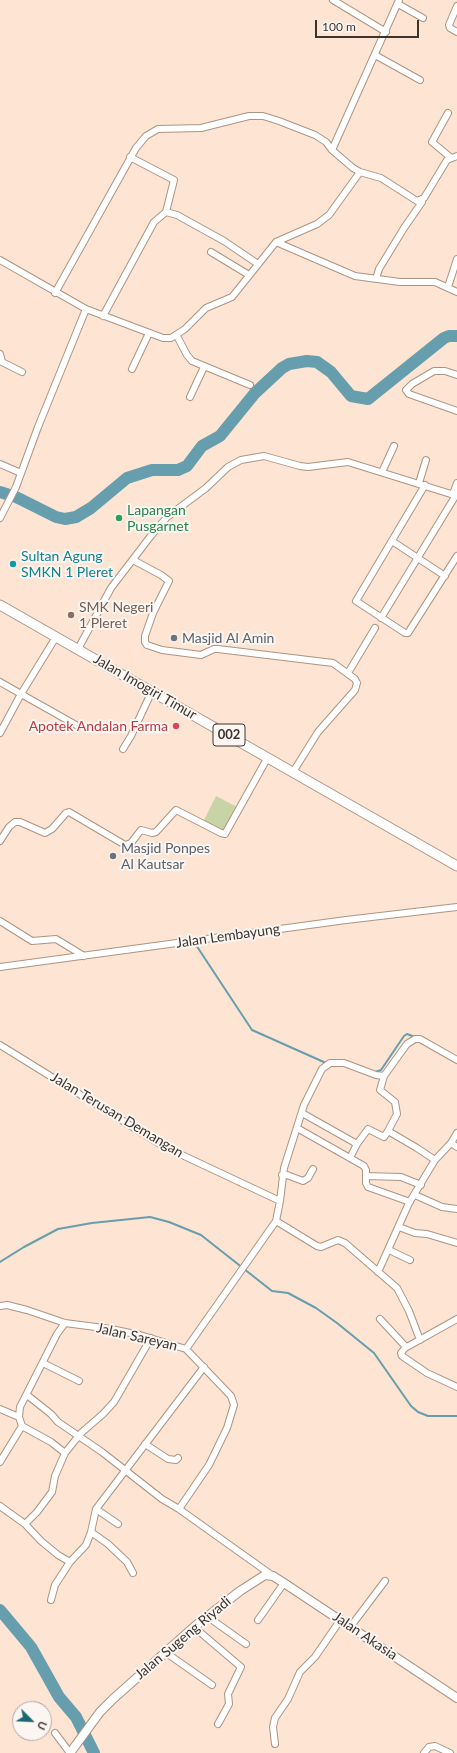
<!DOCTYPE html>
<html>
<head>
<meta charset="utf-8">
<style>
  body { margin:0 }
  #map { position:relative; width:457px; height:1753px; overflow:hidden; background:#fee4d2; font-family:Lato,sans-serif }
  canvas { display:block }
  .north { position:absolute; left:12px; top:1701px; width:40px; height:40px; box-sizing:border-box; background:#fbf6f2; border:1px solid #afa8a3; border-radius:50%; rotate:114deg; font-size:11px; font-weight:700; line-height:16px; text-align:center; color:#3e342d }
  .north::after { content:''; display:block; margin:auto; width:14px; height:18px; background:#1c6771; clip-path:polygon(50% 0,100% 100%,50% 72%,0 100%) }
  .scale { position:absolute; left:315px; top:20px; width:104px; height:18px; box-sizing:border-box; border:2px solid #3e342d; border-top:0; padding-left:5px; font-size:12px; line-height:14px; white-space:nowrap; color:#3e342d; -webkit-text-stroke:3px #fbf6f2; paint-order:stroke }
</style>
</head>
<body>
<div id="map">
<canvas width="457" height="1753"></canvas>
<div class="north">U</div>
<div class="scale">100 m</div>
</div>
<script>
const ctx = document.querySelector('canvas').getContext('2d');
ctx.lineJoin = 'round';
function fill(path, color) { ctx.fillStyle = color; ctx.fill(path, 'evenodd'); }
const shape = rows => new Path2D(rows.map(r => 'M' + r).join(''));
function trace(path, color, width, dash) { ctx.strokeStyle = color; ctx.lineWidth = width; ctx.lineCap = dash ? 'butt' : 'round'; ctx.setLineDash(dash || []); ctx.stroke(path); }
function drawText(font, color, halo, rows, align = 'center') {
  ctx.font = font + ' Lato,sans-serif'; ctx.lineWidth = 4; ctx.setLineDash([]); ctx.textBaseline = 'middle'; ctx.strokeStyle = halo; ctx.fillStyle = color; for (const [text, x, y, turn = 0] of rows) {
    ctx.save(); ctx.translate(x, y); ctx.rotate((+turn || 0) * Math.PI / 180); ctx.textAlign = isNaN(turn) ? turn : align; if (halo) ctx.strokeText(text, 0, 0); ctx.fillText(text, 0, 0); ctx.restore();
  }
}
const green = shape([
  [216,796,239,808,226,832,203,822]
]);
const stream = shape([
  [196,945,252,1030,326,1063],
  [332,1061,343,1060,362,1067],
  [375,1072,381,1070,404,1036,407,1034,415,1037],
  [0,1262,24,1247,58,1229,92,1223,150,1217,169,1222,201,1235,272,1291,288,1293,316,1308,337,1323,374,1353,411,1406,418,1412,428,1416,457,1416]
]);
const river = shape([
  [0,492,16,497,56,517,65,519,76,517,91,508,127,478,152,470,178,470,187,466,202,446,220,436,255,393,282,368,289,364,307,361,317,362,331,372,351,396,368,399,444,338,449,336,457,336],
  [0,1610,31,1647,59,1697,76,1717,94,1753]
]);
const street = shape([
  [333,0,386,32],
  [398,4,423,18],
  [457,6,449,25,450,28,457,32],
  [375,55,420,80],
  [448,113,432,142,450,157],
  [332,150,399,0],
  [130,157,174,180,166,212],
  [276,242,355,276,400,282,435,282,457,292],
  [211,252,249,275],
  [0,260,86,309,163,338,171,338,185,329,206,308,232,297,276,242,317,224,329,215,360,172],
  [376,279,379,269,404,228,422,202,420,201],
  [448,287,457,259],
  [55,293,136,148,146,136,158,129,201,128,249,116,263,116,279,121,315,135,326,142,332,150,353,168,360,172,381,178,417,201,424,198,447,160,457,156],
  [103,316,154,222,166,212,177,215,224,241,258,264],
  [177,336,187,355,192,361,250,385],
  [0,354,2,362,22,372],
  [132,369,149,333],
  [457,375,445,371,434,371,412,384,406,390,409,394,457,411],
  [190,397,204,367],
  [0,464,21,473],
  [382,472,394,446],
  [419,483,426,460],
  [425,485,356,601,405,633,408,633,457,556],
  [453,494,457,483],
  [0,518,16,487,38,427,86,309],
  [392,541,445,576],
  [133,560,161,575,169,581,153,613,145,636,145,642,147,645,162,650,201,655,214,649,218,649,333,663,355,679,357,683,355,690,318,732,293,772],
  [381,618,456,495],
  [78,649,111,588,150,537,167,517,206,488,228,467,241,460,264,456,300,466,308,467,348,462,457,496],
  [348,673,375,628],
  [0,682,21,694,56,637],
  [0,733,21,694,76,725],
  [123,749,131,736,152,691],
  [0,841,9,827,15,822,20,822,45,833,52,829,66,813,69,812,125,845,131,843,141,830,152,833,156,832,176,810,221,833,225,834,268,757],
  [0,921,32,941,56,939,84,956],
  [0,967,346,920,457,907],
  [0,1045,165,1147,280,1201],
  [384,1076,380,1090,395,1102,397,1114,388,1131,417,1148,435,1160,451,1143],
  [302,1113,357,1144,368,1129,384,1137,388,1131],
  [297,1128,364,1166,366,1170,366,1183,368,1187,410,1202],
  [457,1133,451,1143,457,1147],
  [350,1158,357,1144],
  [282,1175,287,1175,303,1181,308,1178,313,1169],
  [366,1176,401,1177,421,1185],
  [415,1195,442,1207,457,1209],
  [276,1221,317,1246,321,1247,338,1240,345,1243,397,1288,409,1311,420,1340],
  [399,1227,415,1233,427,1234,457,1243],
  [389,1250,410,1260],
  [378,1272,409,1203,435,1160],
  [0,1306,7,1305,27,1310,65,1323,111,1329,140,1335,186,1349,231,1396,234,1405,227,1428,209,1465,179,1509,273,1576],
  [380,1319,406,1347],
  [457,1319,405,1348,401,1353,402,1356,427,1373,457,1387],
  [186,1349,276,1221,280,1201,284,1168,304,1105,322,1069,330,1063,344,1063,376,1075,384,1076,407,1044,415,1039,420,1039,457,1060],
  [43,1363,79,1381],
  [27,1395,51,1414,58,1422,102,1452,162,1499,179,1509],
  [0,1409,19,1417],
  [22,1426,51,1442,65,1453],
  [145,1444,168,1459,176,1460,178,1458],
  [0,1462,22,1426,19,1417,20,1407,57,1334,65,1323],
  [0,1506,25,1524,37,1512,52,1492,55,1476,65,1453,81,1433,103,1414,114,1402,151,1338],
  [96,1509,118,1524],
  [25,1524,41,1541,58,1555,70,1562,86,1545,91,1532],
  [133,1573,127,1562,108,1544,91,1532,96,1509,204,1367],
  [51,1600,55,1585,70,1562],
  [208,1617,246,1644],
  [258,1620,284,1583],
  [351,1626,385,1581],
  [194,1627,241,1667,228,1694,229,1704,218,1724],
  [165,1652,212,1685],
  [55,1733,70,1753],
  [275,1744,273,1727,275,1718,288,1699,300,1672,315,1657,341,1619],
  [424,1753,429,1747,435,1746,450,1753]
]);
const secondary = shape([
  [70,1753,100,1712,113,1699,194,1627,240,1591,265,1575,273,1576,284,1583,457,1698]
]);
const primary = shape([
  [0,605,457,866]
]);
const markers = [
  [119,518,4,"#2e9e5b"],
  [13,564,4,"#0f9aa8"],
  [71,615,4,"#8d6e63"],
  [174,638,4,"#6b7280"],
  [176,726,4,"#e0444e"],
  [113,856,4,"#6b7280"]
];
const shields = [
  [229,735,32]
];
const shieldNames = [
  ["002",229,735]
];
const leisureNames = [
  ["Lapangan",127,510],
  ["Pusgarnet",127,526]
];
const cultureNames = [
  ["Sultan Agung",21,556],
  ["SMKN 1 Pleret",21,572]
];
const educationNames = [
  ["SMK Negeri",79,607],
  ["1 Pleret",79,623]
];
const worshipNames = [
  ["Masjid Al Amin",182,638],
  ["Masjid Ponpes",121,848],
  ["Al Kautsar",121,864]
];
const streetNames = [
  ["Jalan Imogiri Timur",145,687,30],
  ["Jalan Lembayung",228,936,-8],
  ["Jalan Terusan Demangan",117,1115,31],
  ["Jalan Sareyan",137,1337,13],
  ["Jalan Akasia",365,1636,34],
  ["Jalan Sugeng Riyadi",183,1638,-40]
];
const healthNames = [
  ["Apotek Andalan Farma",168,726]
];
fill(green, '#c8d4a6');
trace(stream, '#669eae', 2);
trace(river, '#669eae', 12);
trace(street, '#ac9483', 8);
trace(secondary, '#ac9483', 10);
trace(primary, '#ac9483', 11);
trace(street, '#fff', 6);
trace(secondary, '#fff', 8);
trace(primary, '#fff', 9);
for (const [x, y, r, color] of markers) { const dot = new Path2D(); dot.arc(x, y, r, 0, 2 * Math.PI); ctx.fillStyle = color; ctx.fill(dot); trace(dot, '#fbf6f2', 1.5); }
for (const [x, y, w] of shields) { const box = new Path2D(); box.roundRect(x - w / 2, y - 11, w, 22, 3); ctx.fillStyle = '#fbf6f2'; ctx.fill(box); trace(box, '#3e342d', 1); }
drawText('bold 13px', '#3e342d', null, shieldNames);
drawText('14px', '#27864d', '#fbf6f2', leisureNames, 'left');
drawText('14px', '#0d838f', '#fbf6f2', cultureNames, 'left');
drawText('14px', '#785e54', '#fbf6f2', educationNames, 'left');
drawText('14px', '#5b616d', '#fbf6f2', worshipNames, 'left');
drawText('14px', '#3e342d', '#fbf6f2', streetNames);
drawText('14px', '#be3a42', '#fbf6f2', healthNames, 'right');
</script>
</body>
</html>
